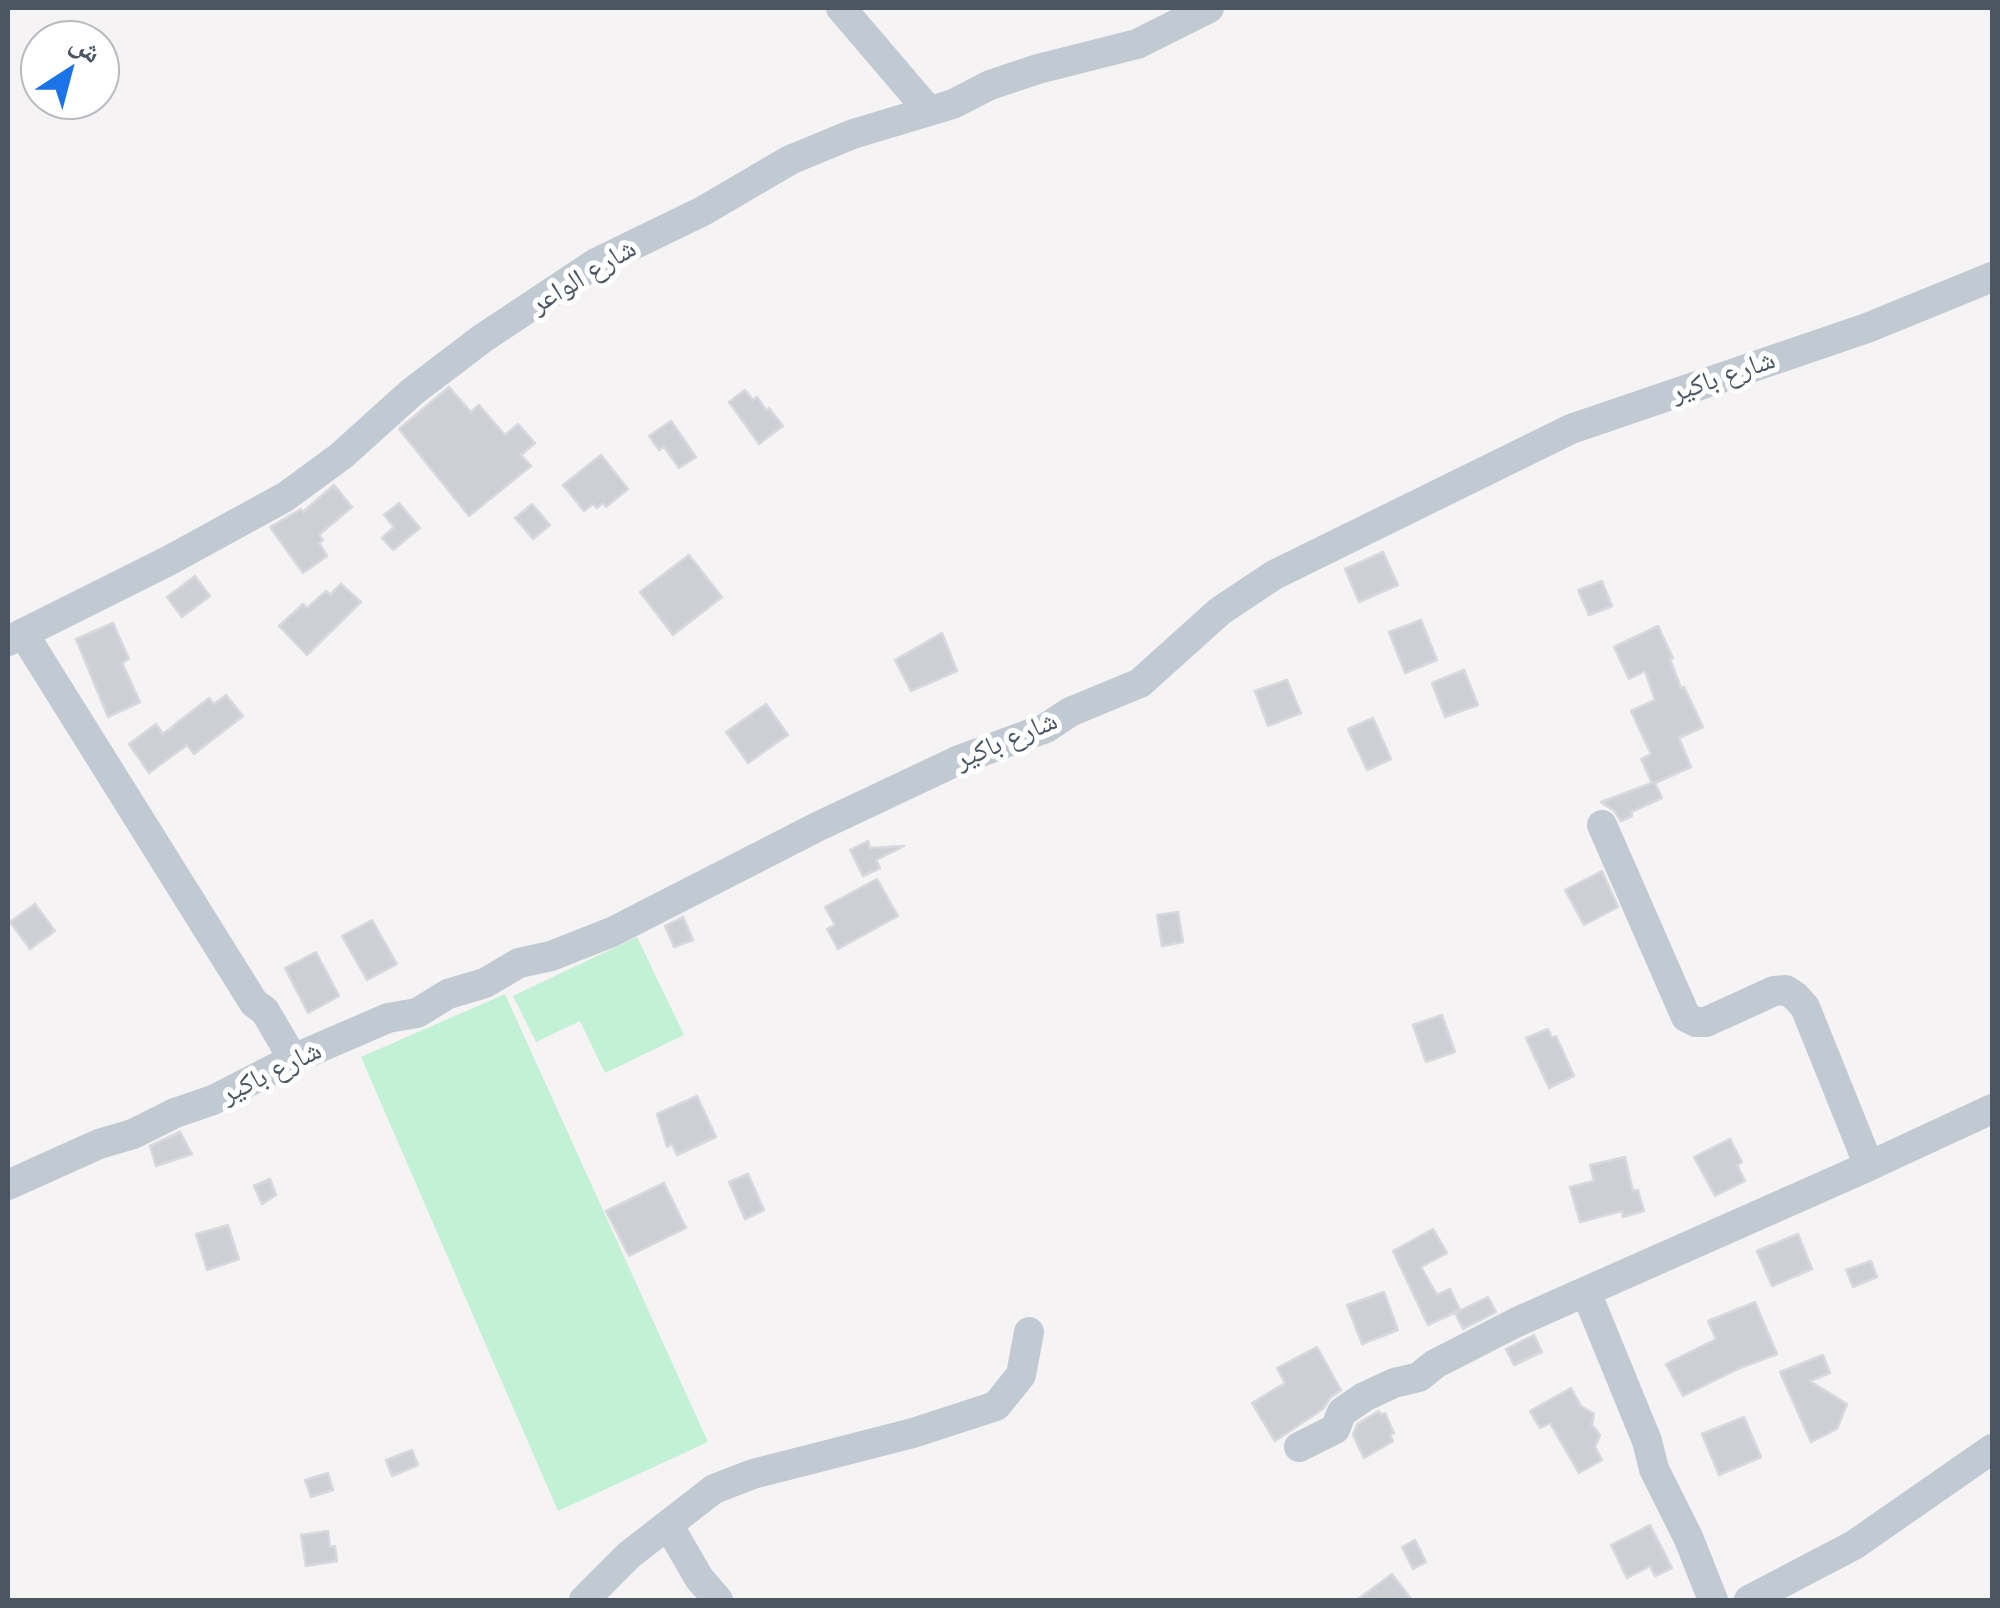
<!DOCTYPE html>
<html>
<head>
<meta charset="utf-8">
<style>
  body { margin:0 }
  #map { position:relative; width:2000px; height:1608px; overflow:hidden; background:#f5f3f3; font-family:"Golos Text","Noto Naskh Arabic",sans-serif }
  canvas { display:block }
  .frame { position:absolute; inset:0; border:10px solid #4a5661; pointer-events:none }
  .north { position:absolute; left:20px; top:20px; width:100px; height:100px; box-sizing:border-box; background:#fff; border:2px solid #b7bbc0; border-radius:50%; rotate:36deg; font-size:28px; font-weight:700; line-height:40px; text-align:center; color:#4a5661 }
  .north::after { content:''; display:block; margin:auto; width:35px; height:45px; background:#1a73e8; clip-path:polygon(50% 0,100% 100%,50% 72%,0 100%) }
</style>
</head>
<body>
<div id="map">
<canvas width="2000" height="1608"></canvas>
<div class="frame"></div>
<div class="north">ش</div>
</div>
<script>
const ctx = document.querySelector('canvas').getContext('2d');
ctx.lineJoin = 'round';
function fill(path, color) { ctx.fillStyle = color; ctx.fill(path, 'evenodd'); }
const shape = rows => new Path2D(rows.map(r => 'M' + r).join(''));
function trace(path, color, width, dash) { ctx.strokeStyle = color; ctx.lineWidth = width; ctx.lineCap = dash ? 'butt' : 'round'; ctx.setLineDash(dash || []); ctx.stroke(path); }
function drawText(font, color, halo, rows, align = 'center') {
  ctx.font = font + ' "Golos Text","Noto Naskh Arabic",sans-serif'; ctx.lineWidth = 10; ctx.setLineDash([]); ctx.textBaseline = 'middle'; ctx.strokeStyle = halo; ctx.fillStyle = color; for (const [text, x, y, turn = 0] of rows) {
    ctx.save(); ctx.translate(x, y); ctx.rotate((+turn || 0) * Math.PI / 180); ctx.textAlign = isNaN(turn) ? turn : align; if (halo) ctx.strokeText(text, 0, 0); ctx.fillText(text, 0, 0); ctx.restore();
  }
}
const green = shape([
  [637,937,684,1035,605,1073,580,1021,536,1042,513,996],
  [505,994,708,1442,558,1511,361,1057]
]);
const building = shape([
  [449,387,471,412,479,405,505,435,518,424,535,443,521,455,531,466,469,516,399,429,449,387],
  [745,390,753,400,757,397,766,410,769,408,783,426,759,444,729,402,745,390],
  [671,421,696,457,679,468,664,447,659,450,649,436,671,421],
  [601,455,628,489,606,507,603,503,597,508,593,504,584,511,563,485,601,455],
  [334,485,352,507,319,535,323,540,319,543,327,556,303,573,270,527,301,509,303,512,334,485],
  [399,503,420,528,393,550,382,538,394,527,384,515,399,503],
  [532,504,550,525,533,539,515,518,532,504],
  [1383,552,1398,585,1359,602,1345,569,1383,552],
  [689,555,722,597,673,635,640,592,689,555],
  [195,576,210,596,182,617,167,597,195,576],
  [1602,581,1612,606,1589,615,1578,590,1602,581],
  [341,584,361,602,307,655,279,626,303,604,307,608,326,591,330,595,341,584],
  [1421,620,1437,660,1405,673,1389,632,1421,620],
  [113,623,129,659,122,663,140,702,108,717,76,639,113,623],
  [1658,626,1673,658,1670,659,1681,688,1684,687,1703,727,1679,738,1691,767,1655,783,1662,798,1631,812,1632,816,1621,821,1614,811,1601,802,1652,783,1641,759,1651,754,1631,711,1655,700,1645,671,1629,679,1614,647,1658,626],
  [942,633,957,671,911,691,895,660,942,633],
  [1464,670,1478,705,1445,717,1432,683,1464,670],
  [1287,680,1301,713,1268,726,1255,691,1287,680],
  [226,695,243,716,194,754,187,745,149,773,129,744,156,724,163,734,209,698,214,704,226,695],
  [766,704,788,735,748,763,726,732,766,704],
  [1373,718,1391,759,1367,770,1348,729,1373,718],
  [868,841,870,848,904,846,876,860,880,868,863,876,850,850,868,841],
  [1602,871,1618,907,1584,925,1565,890,1602,871],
  [877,879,898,916,838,949,827,929,835,925,825,907,877,879],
  [35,904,55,931,30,949,10,922,35,904],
  [1178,912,1183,942,1162,946,1157,915,1178,912],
  [683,917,693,940,674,947,665,926,683,917],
  [372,920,397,964,367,980,342,936,372,920],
  [316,952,339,996,308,1013,285,968,316,952],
  [1442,1015,1455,1052,1426,1062,1413,1025,1442,1015],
  [1548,1029,1552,1038,1556,1036,1574,1076,1549,1088,1526,1038,1548,1029],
  [697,1096,716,1137,677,1155,672,1144,667,1147,657,1114,697,1096],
  [180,1132,192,1154,156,1166,150,1146,180,1132],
  [1730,1139,1742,1162,1737,1165,1745,1181,1715,1196,1694,1157,1730,1139],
  [1625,1157,1633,1191,1638,1190,1644,1211,1623,1217,1622,1211,1580,1222,1570,1187,1594,1181,1590,1165,1625,1157],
  [748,1174,764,1210,745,1219,729,1182,748,1174],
  [270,1179,276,1195,262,1204,254,1186,270,1179],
  [664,1183,686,1228,629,1256,606,1211,664,1183],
  [228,1225,239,1259,207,1270,196,1234,228,1225],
  [1433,1229,1447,1253,1421,1267,1437,1295,1450,1289,1460,1310,1428,1325,1393,1251,1433,1229],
  [1798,1234,1812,1269,1772,1286,1757,1251,1798,1234],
  [1871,1261,1877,1277,1853,1287,1846,1270,1871,1261],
  [1384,1292,1398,1330,1362,1344,1347,1305,1384,1292],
  [1488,1297,1496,1312,1463,1329,1455,1313,1488,1297],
  [1755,1302,1777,1354,1740,1368,1683,1396,1666,1364,1716,1339,1708,1321,1755,1302],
  [1534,1335,1542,1352,1514,1365,1506,1349,1534,1335],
  [1317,1347,1341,1390,1331,1397,1323,1409,1275,1441,1252,1403,1285,1383,1277,1368,1317,1347],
  [1823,1355,1830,1373,1810,1381,1847,1404,1837,1429,1811,1442,1780,1372,1823,1355],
  [1571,1388,1581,1406,1594,1414,1592,1425,1600,1435,1595,1447,1602,1460,1579,1473,1550,1423,1540,1428,1530,1411,1571,1388],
  [1379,1411,1381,1415,1385,1413,1394,1433,1390,1435,1393,1441,1364,1458,1353,1435,1357,1424,1379,1411],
  [1744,1417,1761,1457,1719,1475,1702,1434,1744,1417],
  [412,1450,418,1465,392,1476,386,1460,412,1450],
  [328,1473,333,1490,311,1497,305,1480,328,1473],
  [1650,1525,1672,1568,1655,1576,1650,1566,1627,1578,1611,1545,1650,1525],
  [328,1531,330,1547,335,1546,337,1561,306,1566,301,1535,328,1531],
  [1415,1540,1426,1562,1413,1569,1402,1547,1415,1540],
  [1392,1574,1412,1600,1357,1600,1392,1574]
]);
const minor = shape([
  [841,8,929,111],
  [23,633,254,1003,265,1011,293,1059],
  [8,641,170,560,285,497,341,456,412,392,483,338,596,263,703,211,790,160,853,134,953,104,990,85,1038,69,1137,44,1209,8],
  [1602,825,1686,1017,1696,1022,1706,1022,1774,991,1786,990,1795,996,1805,1007,1869,1166,1992,1109],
  [8,1185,99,1144,133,1134,175,1113,213,1100,293,1059,388,1018,417,1013,448,994,485,983,519,963,551,956,612,932,817,827,959,760,1046,728,1070,712,1140,683,1220,611,1274,575,1571,429,1867,328,1992,277],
  [1586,1292,1647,1441,1654,1469,1688,1537,1713,1600],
  [1299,1447,1335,1429,1342,1412,1364,1397,1394,1383,1419,1377,1435,1364,1517,1322,1869,1166],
  [669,1526,699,1578,718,1600],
  [584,1600,629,1555,714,1489,753,1474,913,1433,996,1406,1021,1375,1029,1332],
  [1749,1600,1854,1545,1992,1449]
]);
const streetNames = [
  ["شارع الواعر",583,276,-31],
  ["شارع باكير",1723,376,-19],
  ["شارع باكير",1006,740,-23],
  ["شارع باكير",271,1072,-26]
];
fill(green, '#c3f1d5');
fill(building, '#cdcfd5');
trace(building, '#d7d9de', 2.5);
trace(minor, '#c1cad2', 30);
drawText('28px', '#4a5661', '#fff', streetNames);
</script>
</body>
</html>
